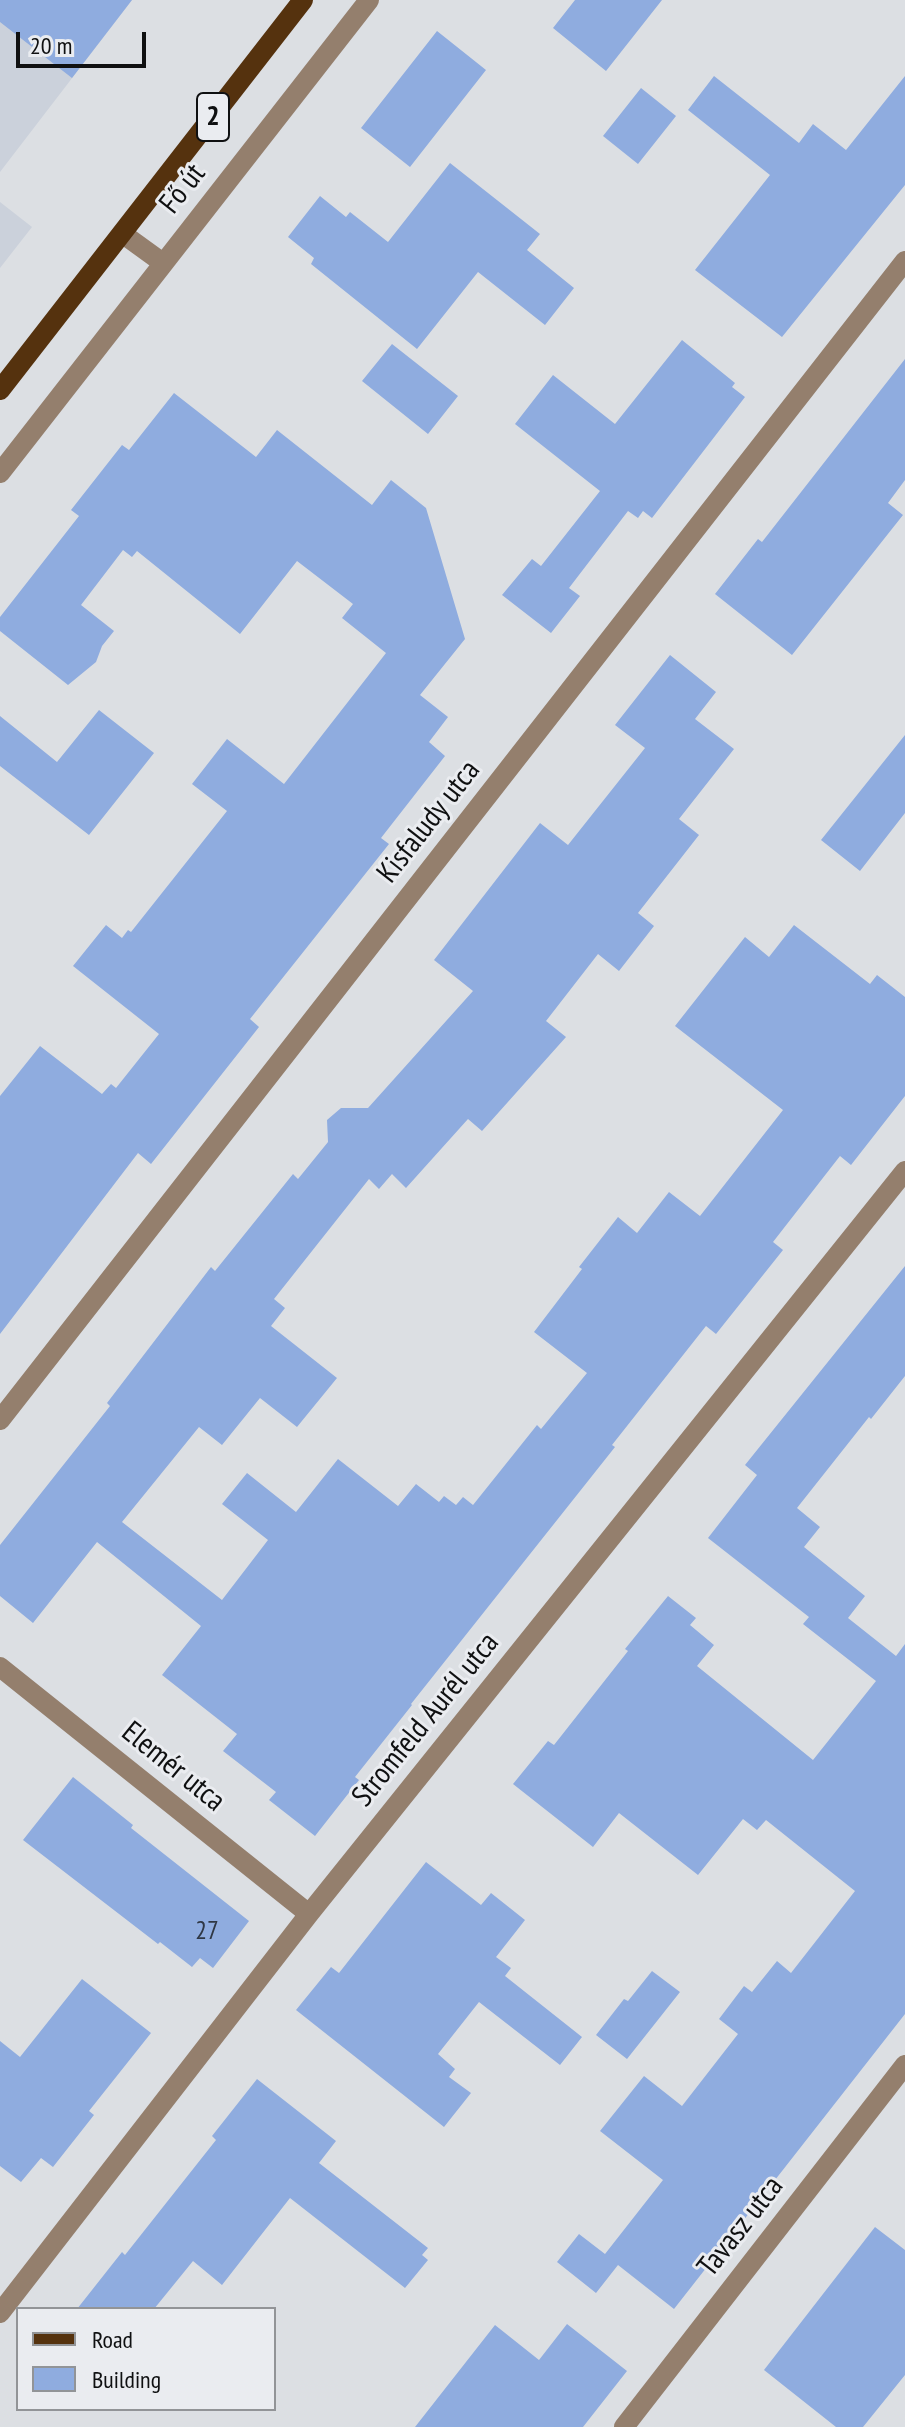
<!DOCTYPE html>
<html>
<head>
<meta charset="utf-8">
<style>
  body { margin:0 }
  #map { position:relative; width:905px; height:2427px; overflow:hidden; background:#dcdfe3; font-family:"PT Sans Narrow",sans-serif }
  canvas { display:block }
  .legend { position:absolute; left:16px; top:2307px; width:260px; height:104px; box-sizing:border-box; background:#eaecf0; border:2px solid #929497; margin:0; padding:10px 14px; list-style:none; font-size:24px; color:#0f1011 }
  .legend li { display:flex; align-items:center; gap:16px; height:40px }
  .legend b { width:40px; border:2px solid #929497 }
  .scale { position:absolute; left:16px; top:32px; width:130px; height:36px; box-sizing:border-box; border:4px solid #0f1011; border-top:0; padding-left:10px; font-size:24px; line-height:28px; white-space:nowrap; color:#0f1011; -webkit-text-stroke:6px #eaecf0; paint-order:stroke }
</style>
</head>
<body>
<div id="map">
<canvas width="905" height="2427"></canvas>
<ul class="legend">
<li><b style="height:10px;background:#55320e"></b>Road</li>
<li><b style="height:22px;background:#8facdf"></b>Building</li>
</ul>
<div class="scale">20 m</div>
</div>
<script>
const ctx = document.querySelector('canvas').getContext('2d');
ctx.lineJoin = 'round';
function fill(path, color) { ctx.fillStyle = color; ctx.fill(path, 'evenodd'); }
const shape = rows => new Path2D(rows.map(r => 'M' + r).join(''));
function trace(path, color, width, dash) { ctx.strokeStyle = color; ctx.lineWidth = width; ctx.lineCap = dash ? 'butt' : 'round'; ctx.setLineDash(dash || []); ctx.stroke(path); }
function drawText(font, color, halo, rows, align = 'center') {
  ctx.font = font + ' "PT Sans Narrow",sans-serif'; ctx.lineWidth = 6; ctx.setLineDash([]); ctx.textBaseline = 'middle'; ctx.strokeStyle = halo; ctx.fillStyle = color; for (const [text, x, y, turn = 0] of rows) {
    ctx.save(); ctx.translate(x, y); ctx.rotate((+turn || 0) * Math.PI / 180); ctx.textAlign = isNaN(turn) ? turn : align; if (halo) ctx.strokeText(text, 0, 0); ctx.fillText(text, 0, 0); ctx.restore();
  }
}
const built = shape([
  [0,0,132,0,0,172],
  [0,202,32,227,0,268]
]);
const building = shape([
  [0,0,132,0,72,78,0,22],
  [575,0,662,0,606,71,553,28],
  [437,31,486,70,410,167,361,128],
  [714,76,799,143,813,124,846,150,905,76,905,185,782,337,695,270,770,175,688,110],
  [641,88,676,116,638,164,603,136],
  [450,163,540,234,527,250,574,288,545,325,478,272,417,349,311,264,314,258,288,237,320,196,346,217,350,212,388,242],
  [682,340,735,383,732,387,745,397,652,518,643,511,638,518,628,511,569,588,580,596,551,633,502,595,532,559,541,566,600,491,515,424,553,375,615,424],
  [392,344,458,396,428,434,362,381],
  [905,359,905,480,888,503,903,515,792,655,715,594,758,539,762,542],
  [174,393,256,457,277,430,372,505,391,480,426,508,465,639,420,695,448,717,429,742,445,756,381,838,389,844,250,1019,259,1027,151,1164,138,1153,0,1334,0,1096,40,1046,102,1094,111,1084,116,1088,159,1034,73,966,106,925,122,938,128,930,131,932,227,811,192,784,227,739,284,784,386,653,342,618,353,604,297,561,240,634,137,551,132,557,123,550,81,605,114,631,102,646,96,662,68,685,0,631,0,617,79,516,71,510,122,445,129,450],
  [670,655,716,692,695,719,734,749,679,819,699,835,638,913,654,926,619,971,598,954,546,1021,566,1037,482,1131,468,1119,406,1188,392,1174,379,1189,369,1179,274,1299,285,1308,271,1326,337,1378,297,1427,260,1398,222,1445,199,1427,122,1522,222,1600,268,1540,222,1504,247,1473,296,1512,338,1459,398,1506,416,1484,439,1502,444,1496,456,1505,463,1497,473,1505,537,1425,541,1429,587,1373,534,1332,582,1269,579,1267,618,1217,637,1233,669,1192,700,1216,783,1110,675,1026,745,937,769,957,794,925,870,984,877,975,905,997,905,1096,851,1165,840,1156,773,1242,783,1250,716,1334,706,1326,612,1445,615,1447,411,1704,412,1705,355,1777,359,1780,315,1836,269,1800,276,1792,223,1751,237,1734,162,1675,201,1626,97,1542,33,1623,0,1596,0,1545,110,1406,107,1403,211,1267,215,1271,293,1174,298,1179,328,1142,327,1120,341,1108,368,1108,473,991,434,960,540,823,568,845,645,748,615,725],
  [99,710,154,753,89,835,0,766,0,716,57,762],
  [905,735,905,813,860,871,821,840],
  [905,1266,905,1376,871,1419,869,1417,797,1508,820,1527,804,1547,865,1596,848,1618,896,1656,905,1644,905,2014,674,2309,618,2265,596,2293,557,2262,579,2234,605,2254,663,2180,600,2131,644,2076,682,2106,738,2034,719,2019,744,1986,752,1992,777,1961,791,1973,855,1891,766,1820,757,1830,743,1819,698,1875,619,1813,593,1847,513,1784,548,1741,554,1745,628,1651,625,1649,668,1596,696,1618,690,1625,714,1645,697,1666,813,1760,876,1681,803,1624,809,1617,708,1538,757,1475,745,1465],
  [73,1777,133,1825,131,1828,249,1921,213,1968,200,1958,192,1967,160,1942,158,1944,23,1840],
  [426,1862,481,1905,491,1893,525,1920,496,1957,511,1968,505,1976,582,2037,560,2065,479,2002,438,2054,455,2069,449,2077,471,2093,444,2127,296,2010,331,1967,339,1973],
  [652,1971,680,1992,627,2059,596,2035,624,1999,628,2001],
  [82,1979,151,2033,89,2111,94,2115,53,2167,41,2158,21,2182,0,2166,0,2041,20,2057],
  [257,2079,336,2141,319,2163,428,2248,422,2255,428,2260,405,2288,290,2198,222,2285,193,2261,154,2309,77,2309,122,2252,125,2255,216,2140,212,2136],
  [875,2227,905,2250,905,2375,863,2427,836,2427,764,2370],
  [567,2324,627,2371,583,2427,415,2427,495,2325,539,2360]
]);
const street = shape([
  [123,234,163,263],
  [0,473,369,0],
  [0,1420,905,261],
  [0,1667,309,1914],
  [0,2313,309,1914,905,1171],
  [624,2427,905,2065]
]);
const primary = shape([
  [0,390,303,0]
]);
const numberNames = [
  ["27",207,1932]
];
const shields = [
  [213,117,32]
];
const shieldNames = [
  ["2",213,117]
];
const streetNames = [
  ["Fő út",183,189,-52],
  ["Kisfaludy utca",429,822,-52],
  ["Stromfeld Aurél utca",426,1720,-51],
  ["Elemér utca",173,1767,39],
  ["Tavasz utca",741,2227,-52]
];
fill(built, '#cbd1db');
fill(building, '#8facdf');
trace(street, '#947f6d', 20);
trace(primary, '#55320e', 20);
drawText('26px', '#2f3744', null, numberNames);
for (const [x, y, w] of shields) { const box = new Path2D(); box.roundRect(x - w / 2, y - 24, w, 48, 6); ctx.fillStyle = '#eaecf0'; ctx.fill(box); trace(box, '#0f1011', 2); }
drawText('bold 28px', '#0f1011', null, shieldNames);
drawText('30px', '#0f1011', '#eaecf0', streetNames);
</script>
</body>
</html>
